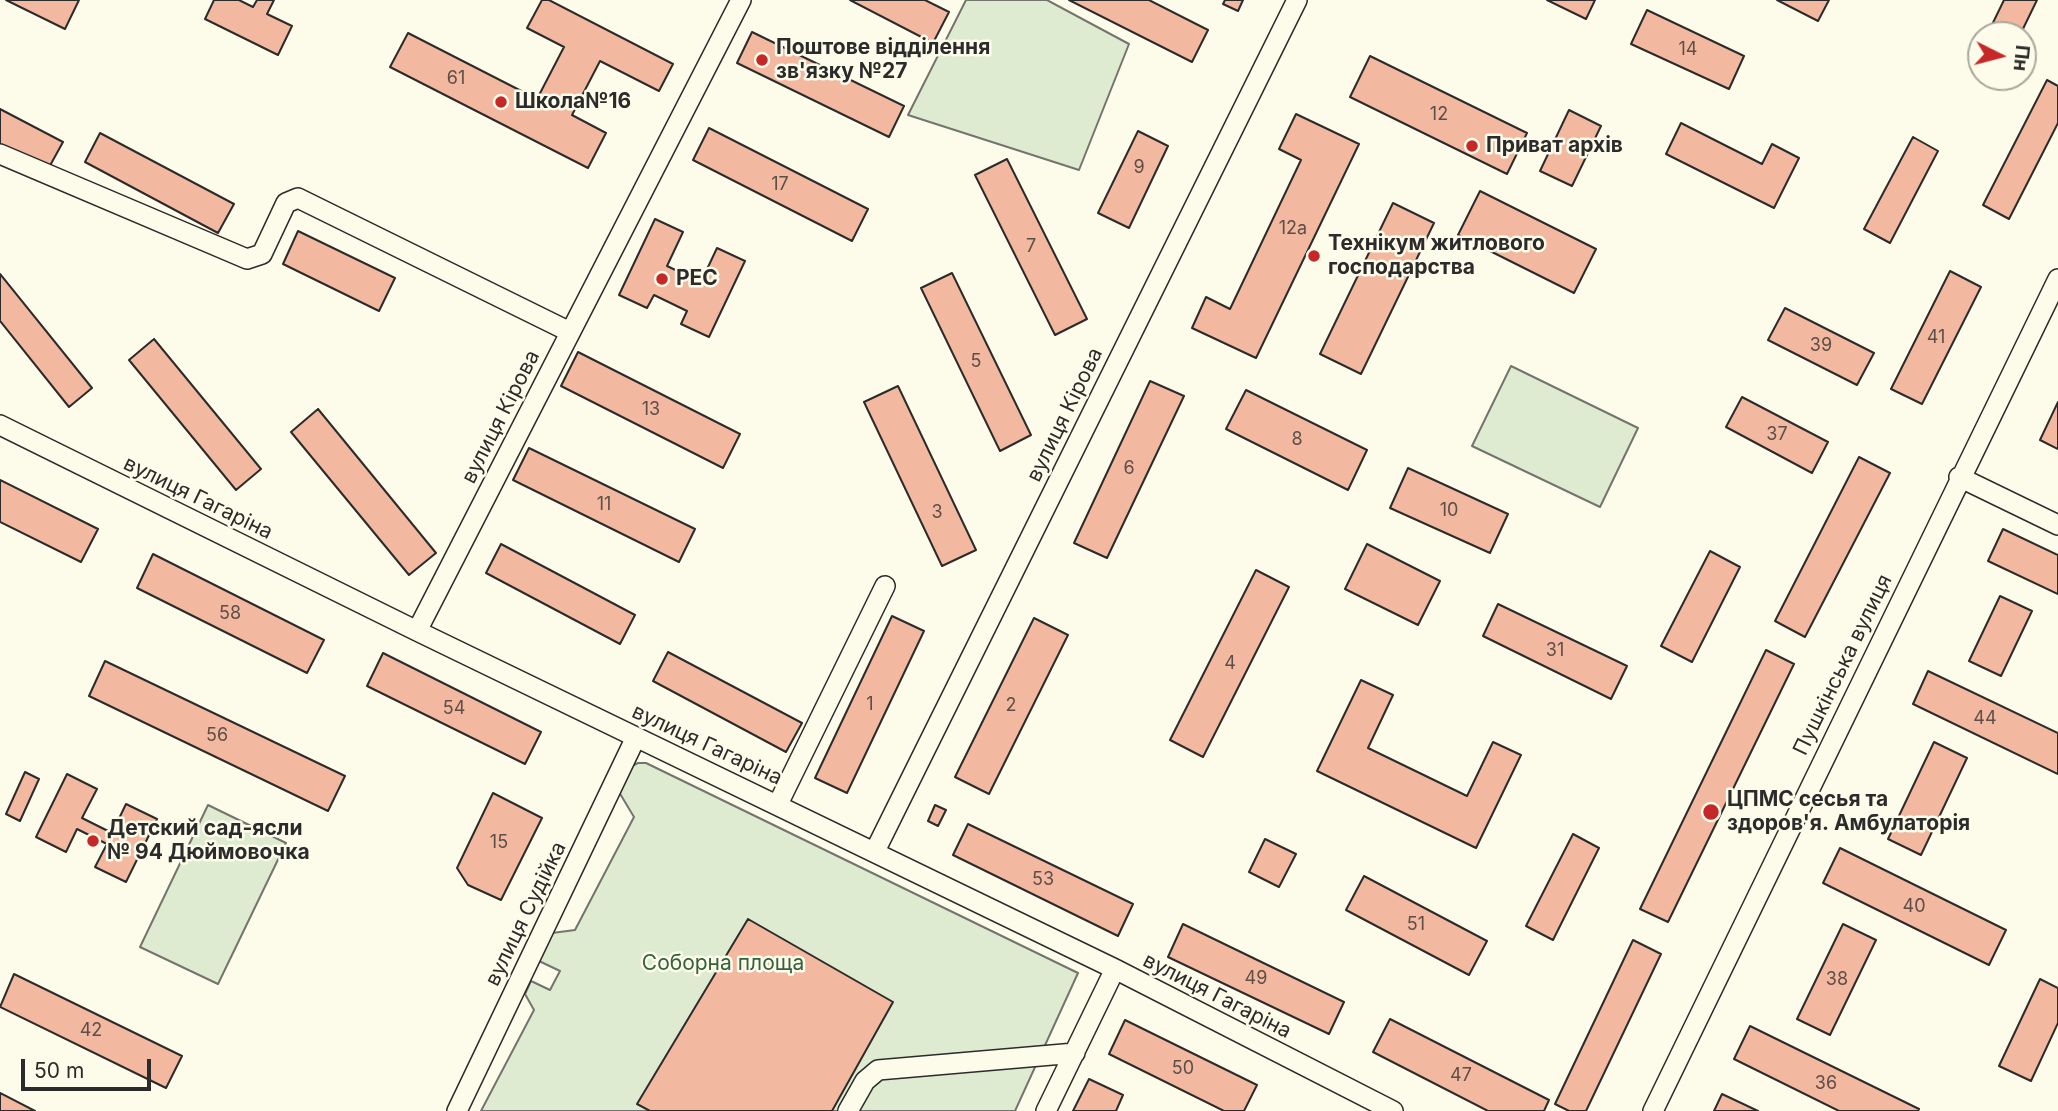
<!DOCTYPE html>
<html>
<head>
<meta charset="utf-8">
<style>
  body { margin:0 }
  #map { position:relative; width:2058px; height:1111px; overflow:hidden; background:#fdfbea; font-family:Inter,sans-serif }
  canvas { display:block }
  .north { position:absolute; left:1967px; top:21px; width:70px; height:70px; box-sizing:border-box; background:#fdfbea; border:2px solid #a9a89e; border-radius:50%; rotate:96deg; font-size:19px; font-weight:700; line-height:28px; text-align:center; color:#2b2b2b }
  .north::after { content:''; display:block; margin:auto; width:24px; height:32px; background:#c62828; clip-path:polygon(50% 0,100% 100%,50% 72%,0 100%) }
  .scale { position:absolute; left:21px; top:1059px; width:130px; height:32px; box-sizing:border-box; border:4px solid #2b2b2b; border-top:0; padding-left:9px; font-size:21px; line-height:24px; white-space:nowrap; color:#2b2b2b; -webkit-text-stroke:5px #fdfbea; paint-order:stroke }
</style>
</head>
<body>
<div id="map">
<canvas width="2058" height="1111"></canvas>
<div class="north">Пн</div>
<div class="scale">50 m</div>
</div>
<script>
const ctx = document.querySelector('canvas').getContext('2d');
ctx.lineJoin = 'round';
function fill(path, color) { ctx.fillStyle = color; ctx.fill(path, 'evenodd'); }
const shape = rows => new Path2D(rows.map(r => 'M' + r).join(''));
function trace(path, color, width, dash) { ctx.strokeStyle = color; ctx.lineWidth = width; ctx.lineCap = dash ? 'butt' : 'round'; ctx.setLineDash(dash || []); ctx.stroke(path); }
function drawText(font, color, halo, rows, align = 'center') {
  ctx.font = font + ' Inter,sans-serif'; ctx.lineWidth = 5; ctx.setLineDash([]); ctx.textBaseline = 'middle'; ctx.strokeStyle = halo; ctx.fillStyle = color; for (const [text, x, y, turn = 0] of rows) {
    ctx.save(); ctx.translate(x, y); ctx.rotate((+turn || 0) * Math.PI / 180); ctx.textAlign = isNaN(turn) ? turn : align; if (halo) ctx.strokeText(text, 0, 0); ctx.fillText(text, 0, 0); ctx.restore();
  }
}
const green = shape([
  [966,0,1047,0,1129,44,1079,170,908,115,966,0],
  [1511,366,1638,428,1600,507,1472,446,1511,366],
  [638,763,646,763,1078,973,1015,1111,481,1111,534,1010,525,994,531,981,550,990,560,971,539,961,552,933,575,930,634,817,619,792,632,766,638,763],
  [208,805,286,843,218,984,140,947,208,805]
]);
const building = shape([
  [6,0,79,0,65,29,6,0],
  [214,0,239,0,253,7,257,0,274,0,267,14,292,26,278,55,205,19,214,0],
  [542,0,549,0,673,64,659,91,600,61,572,115,606,133,588,168,390,67,408,33,537,99,564,47,527,28,542,0],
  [850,0,925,0,949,12,933,43,850,0],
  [1069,0,1149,0,1208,30,1192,62,1069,0],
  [1225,0,1243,0,1238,11,1223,4,1225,0],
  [1547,0,1595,0,1586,19,1547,0],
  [1777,0,1829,0,1818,21,1777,0],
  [2004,0,2037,0,2020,35,1987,35,2004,0],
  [1647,10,1744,56,1729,89,1631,44,1647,10],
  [752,32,904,106,889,137,737,63,752,32],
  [1370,56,1527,133,1507,174,1350,97,1370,56],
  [2047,80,2058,86,2058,123,2009,219,1983,205,2047,80],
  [0,109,63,142,47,171,0,146,0,109],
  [1569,110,1601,126,1572,186,1540,171,1569,110],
  [1296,114,1359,144,1256,358,1192,328,1206,297,1230,309,1301,160,1279,149,1296,114],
  [1681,123,1762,164,1772,144,1799,158,1774,208,1666,154,1681,123],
  [709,128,868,209,852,241,693,160,709,128],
  [1138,131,1168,146,1129,228,1098,213,1138,131],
  [100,133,234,204,218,233,85,162,100,133],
  [1913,137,1938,151,1890,243,1864,229,1913,137],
  [1007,159,1087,319,1055,335,975,175,1007,159],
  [1480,191,1596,249,1574,293,1458,235,1480,191],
  [1393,203,1434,223,1361,374,1320,354,1393,203],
  [655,219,683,232,667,266,701,282,717,248,745,261,709,337,681,324,687,311,654,295,647,308,619,295,655,219],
  [298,231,395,278,379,311,283,264,298,231],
  [1950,271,1981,287,1922,404,1891,389,1950,271],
  [952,273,1031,435,1000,451,921,288,952,273],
  [0,274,92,388,69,407,0,321,0,274],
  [1785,308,1874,353,1857,385,1768,340,1785,308],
  [154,339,261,469,236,490,129,360,154,339],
  [578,352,740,434,723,468,561,386,578,352],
  [1150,381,1184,396,1107,558,1074,543,1150,381],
  [898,386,976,550,942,566,864,402,898,386],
  [1246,390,1367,450,1348,490,1226,429,1246,390],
  [1742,397,1828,442,1812,473,1726,427,1742,397],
  [2058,402,2058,449,2040,440,2058,402],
  [318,409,436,553,409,575,291,432,318,409],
  [529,448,695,529,679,562,513,480,529,448],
  [1859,457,1890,473,1805,637,1775,621,1859,457],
  [1408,468,1508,514,1490,553,1390,508,1408,468],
  [0,480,98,529,81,562,0,522,0,480],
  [2003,529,2058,555,2058,594,1988,561,2003,529],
  [501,544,635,615,620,644,486,573,501,544],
  [1367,544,1440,581,1418,625,1345,589,1367,544],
  [1710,551,1740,567,1692,662,1661,646,1710,551],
  [153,554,324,640,307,673,137,588,153,554],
  [1256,570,1289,587,1203,757,1170,740,1256,570],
  [2000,596,2032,611,2001,676,1969,661,2000,596],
  [1498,604,1627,666,1611,699,1483,636,1498,604],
  [892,616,924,631,847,793,815,778,892,616],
  [1034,618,1068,635,989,794,955,777,1034,618],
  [1766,650,1794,664,1668,922,1640,909,1766,650],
  [668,652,802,723,786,752,653,681,668,652],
  [383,653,541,732,525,764,367,686,383,653],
  [105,661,345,776,328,811,89,696,105,661],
  [1928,671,2058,733,2058,774,1913,704,1928,671],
  [1361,680,1393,695,1368,748,1467,796,1493,742,1521,755,1476,848,1317,771,1361,680],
  [1934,742,1967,758,1921,855,1888,839,1934,742],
  [25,772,39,779,20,821,6,814,25,772],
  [67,774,97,789,82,818,112,833,126,804,157,819,126,882,95,867,107,844,77,829,66,852,36,837,67,774],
  [493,793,542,818,501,900,468,885,457,868,493,793],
  [935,805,946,810,938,826,928,821,935,805],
  [968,824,1133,904,1118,936,953,855,968,824],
  [1573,834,1599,848,1553,940,1526,926,1573,834],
  [1265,839,1296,854,1279,887,1249,872,1265,839],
  [1840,848,2006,930,1989,965,1823,883,1840,848],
  [1364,876,1487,941,1469,975,1346,910,1364,876],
  [748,919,893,1002,832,1111,650,1111,637,1104,748,919],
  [1183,924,1344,1002,1329,1034,1168,957,1183,924],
  [1843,924,1876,940,1830,1035,1797,1019,1843,924],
  [1633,940,1661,954,1586,1111,1569,1111,1555,1104,1633,940],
  [14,974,182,1056,166,1088,0,1007,14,974],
  [2040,979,2058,988,2058,1023,2031,1081,1999,1066,2040,979],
  [1390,1019,1549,1100,1544,1111,1488,1111,1373,1052,1390,1019],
  [1125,1020,1257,1085,1244,1111,1224,1111,1109,1054,1125,1020],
  [1750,1026,1919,1109,1918,1111,1839,1111,1734,1059,1750,1026],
  [1089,1079,1123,1095,1116,1111,1073,1111,1089,1079],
  [0,1093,35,1111,0,1111,0,1093],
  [1722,1094,1758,1111,1714,1111,1722,1094]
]);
const minor = shape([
  [0,154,247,259,262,254,286,203,298,198,570,332],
  [0,425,417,631,1115,969,1393,1111],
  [1959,477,2058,525],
  [417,631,741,0],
  [778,804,885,586],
  [875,851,1297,0],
  [457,1111,636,737],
  [848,1111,865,1081,878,1070,1075,1053],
  [1046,1111,1115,969],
  [1653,1111,2058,279]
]);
const markers = [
  [762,60,7,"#c62828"],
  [501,102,7,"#c62828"],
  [1472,146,7,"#c62828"],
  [1314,256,7,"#c62828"],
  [662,279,7,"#c62828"],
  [1711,812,9,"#c62828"],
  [93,841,7,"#c62828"]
];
const numberNames = [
  ["14",1688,50],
  ["61",456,79],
  ["12",1439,115],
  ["9",1139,168],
  ["17",780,185],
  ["12а",1293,229],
  ["7",1031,247],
  ["41",1936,338],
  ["39",1821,346],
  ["5",976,362],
  ["13",651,410],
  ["37",1777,435],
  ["8",1297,440],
  ["6",1129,469],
  ["11",604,505],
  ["10",1449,511],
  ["3",937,513],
  ["58",230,614],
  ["31",1555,651],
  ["4",1230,664],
  ["1",870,705],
  ["2",1011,706],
  ["54",454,709],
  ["44",1985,719],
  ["56",217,736],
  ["15",499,843],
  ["53",1043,880],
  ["40",1914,907],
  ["51",1416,925],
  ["49",1256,979],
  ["38",1837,980],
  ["42",91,1031],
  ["50",1183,1069],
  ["47",1461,1076],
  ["36",1826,1084]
];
const poiNames = [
  ["Поштове відділення",776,48],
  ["зв'язку №27",776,72],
  ["Школа№16",515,102],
  ["Приват архів",1486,146],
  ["Технікум житлового",1328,244],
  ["господарства",1328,268],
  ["РЕС",676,279],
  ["ЦПМС сесья та",1727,800],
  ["здоров'я. Амбулаторія",1727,824],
  ["Детский сад-ясли",107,829],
  ["№ 94 Дюймовочка",107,853]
];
const streetNames = [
  ["вулиця Кірова",1065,415,-64],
  ["вулиця Кірова",501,417,-63],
  ["вулиця Гагаріна",198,498,26],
  ["Пушкінська вулиця",1843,665,-64],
  ["вулиця Гагаріна",707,745,25],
  ["вулиця Судійка",526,914,-64],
  ["вулиця Гагаріна",1217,996,27]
];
const parkNames = [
  ["Соборна площа",723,964]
];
fill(green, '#deebd1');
trace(green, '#74746e', 2);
fill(building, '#f2b8a0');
trace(building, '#2b2b2b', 2);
trace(minor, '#2b2b2b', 22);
trace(minor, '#fdfbea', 19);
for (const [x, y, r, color] of markers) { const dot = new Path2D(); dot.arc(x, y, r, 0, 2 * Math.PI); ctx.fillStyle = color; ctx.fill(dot); trace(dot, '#fdfbea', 2.5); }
drawText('18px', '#5d4e48', null, numberNames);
drawText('bold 21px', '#2b2b2b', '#fdfbea', poiNames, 'left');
drawText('21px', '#2b2b2b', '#fdfbea', streetNames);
drawText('21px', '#34623c', '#fdfbea', parkNames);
</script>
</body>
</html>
